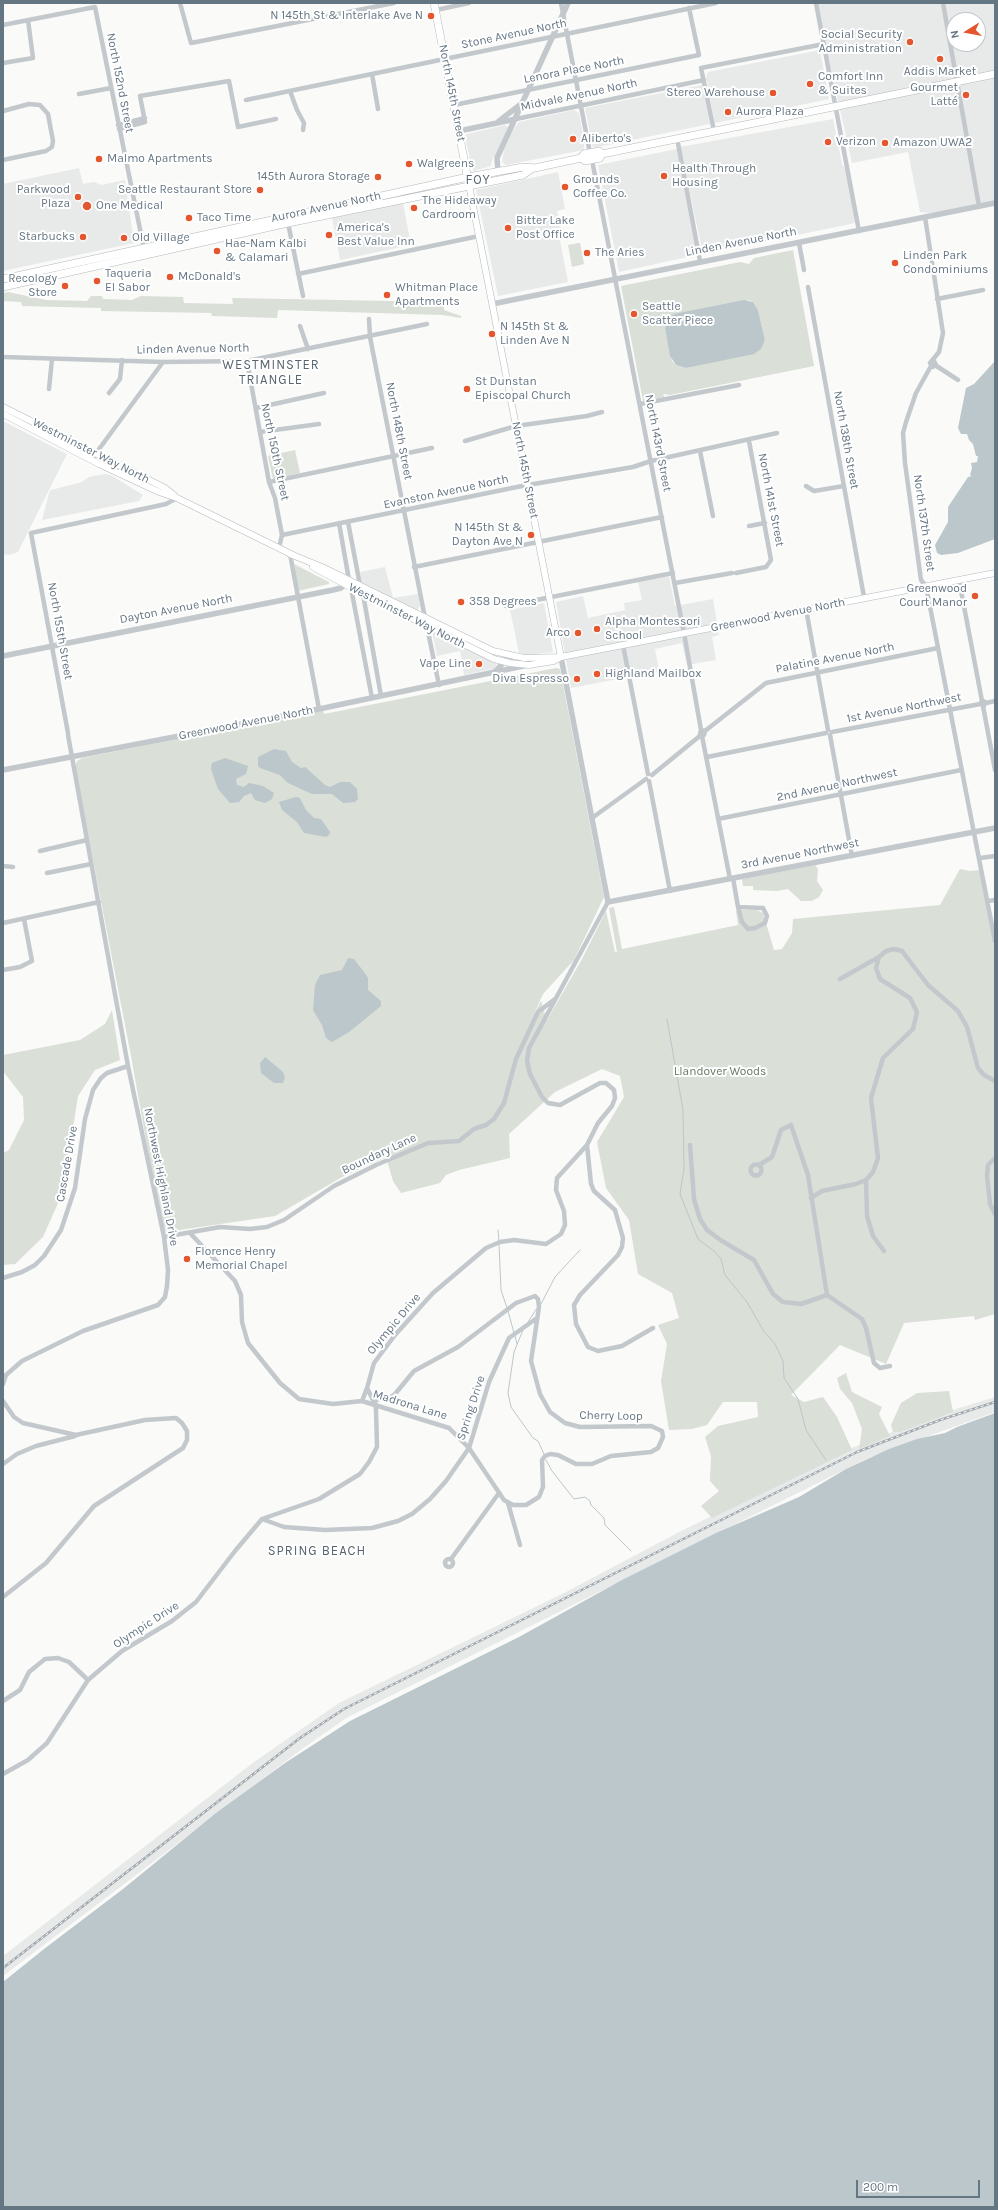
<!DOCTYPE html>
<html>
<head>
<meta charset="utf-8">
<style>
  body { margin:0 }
  #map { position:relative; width:998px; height:2210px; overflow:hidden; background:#fafaf8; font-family:Karla,sans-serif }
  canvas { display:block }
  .frame { position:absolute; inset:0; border:4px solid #657683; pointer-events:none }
  .north { position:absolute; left:946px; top:12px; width:40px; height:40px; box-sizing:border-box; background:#fff; border:1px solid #c1c8cd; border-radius:50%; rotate:259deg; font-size:11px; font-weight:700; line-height:16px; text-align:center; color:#657683 }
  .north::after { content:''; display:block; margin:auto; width:14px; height:18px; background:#e4572e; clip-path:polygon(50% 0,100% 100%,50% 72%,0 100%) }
  .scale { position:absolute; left:856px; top:2180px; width:124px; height:18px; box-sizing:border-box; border:2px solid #657683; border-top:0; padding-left:5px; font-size:12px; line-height:14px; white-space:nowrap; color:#657683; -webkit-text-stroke:3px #fff; paint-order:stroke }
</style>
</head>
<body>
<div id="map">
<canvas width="998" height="2210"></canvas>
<div class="frame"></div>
<div class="north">N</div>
<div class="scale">200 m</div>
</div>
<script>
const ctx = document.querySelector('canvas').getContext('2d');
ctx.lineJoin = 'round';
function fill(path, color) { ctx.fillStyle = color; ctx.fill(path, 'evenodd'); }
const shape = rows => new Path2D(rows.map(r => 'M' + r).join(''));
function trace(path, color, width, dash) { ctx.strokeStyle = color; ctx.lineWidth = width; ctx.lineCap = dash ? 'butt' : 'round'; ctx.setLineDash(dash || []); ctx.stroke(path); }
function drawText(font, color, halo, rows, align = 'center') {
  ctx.font = font + ' Karla,sans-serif'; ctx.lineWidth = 4; ctx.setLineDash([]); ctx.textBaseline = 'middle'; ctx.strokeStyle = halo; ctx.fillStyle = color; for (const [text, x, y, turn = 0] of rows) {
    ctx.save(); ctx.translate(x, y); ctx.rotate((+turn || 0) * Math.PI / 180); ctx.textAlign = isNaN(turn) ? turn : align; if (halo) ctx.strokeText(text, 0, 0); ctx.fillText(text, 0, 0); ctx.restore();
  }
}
const built = shape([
  [816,3,995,3,995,203,941,214,920,212,908,152,852,163],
  [954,20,978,20,978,44,954,44],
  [820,50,829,99,715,123,706,78,708,72],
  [702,85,710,124,593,148,585,108],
  [574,110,579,113,584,140,584,150,506,165,502,162,504,150,514,128,519,122],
  [833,119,842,164,847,171,856,222,851,224,703,254,680,147],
  [505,125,508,127,495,157,493,157,491,166,474,171,472,169,465,136,467,134],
  [677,149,697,255,619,272,598,165],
  [79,168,83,184,94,182,101,185,125,180,134,243,3,271,3,184],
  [558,172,565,209,557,211,562,234,559,235,568,282,498,296,476,190],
  [403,203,411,245,340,260,332,218],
  [3,421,67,454,18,552,9,555,3,554],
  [105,474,111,475,143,495,139,501,42,520,49,493,51,490,82,482,89,477],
  [385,567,393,598,418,594,420,606,417,611,362,583,360,572],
  [669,576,675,606,713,599,719,635,712,637,716,660,687,665,682,643,655,649,659,671,571,688,556,602,583,596,588,618,625,610,624,603,642,600,638,582],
  [544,603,553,652,529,655,519,653,510,610],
  [432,632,496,662,497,668,464,675,460,651,437,656],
  [995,1397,995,1412,868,1458,348,1717,302,1749,3,1976,3,1956,254,1762,339,1703,566,1592,679,1532,849,1449,933,1416]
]);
const green = shape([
  [578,243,580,243,584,264,572,267,568,245],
  [793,250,814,366,670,395,663,394,664,397,643,401,621,286,740,262,749,264,754,258],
  [749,300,753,302,758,310,765,340,757,352,686,368,676,365,672,361,665,329],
  [8,292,46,300,87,301,91,296,102,296,103,299,132,300,141,296,183,297,184,303,233,304,232,298,444,302,444,310,461,316,461,318,443,315,278,310,277,318,212,316,211,313,101,311,101,308,22,306,21,302,3,301,3,293],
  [295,450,300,473,273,479,268,456],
  [294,564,329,582,329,584,298,591],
  [556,668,560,669,604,897,574,960,543,994,533,1016,541,1001,547,1020,582,959,606,911,615,952,617,952,609,908,614,907,622,949,738,925,736,911,741,910,757,910,763,913,774,950,782,949,792,933,793,919,940,905,960,869,970,871,980,870,995,950,995,1314,975,1320,974,1316,904,1323,886,1364,840,1345,791,1395,804,1402,823,1397,837,1417,852,1450,712,1518,701,1506,719,1491,710,1481,711,1456,705,1437,718,1426,758,1417,757,1402,723,1402,707,1425,692,1429,669,1430,661,1381,667,1344,658,1325,679,1318,672,1293,638,1274,629,1220,606,1188,597,1142,624,1097,620,1076,602,1069,555,1092,509,1134,510,1158,459,1170,446,1175,440,1183,401,1193,393,1181,386,1157,344,1176,275,1216,166,1232,161,1223,131,1056,75,767,77,761,82,758,323,710,324,714],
  [815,865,818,869,817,881,823,890,819,897,812,901,801,901,788,889,777,891,753,890,753,886,743,886,742,879],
  [112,1010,120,1060,95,1070,78,1096,63,1192,43,1237,15,1264,3,1265,3,1153,9,1150,24,1120,23,1097,3,1071,3,1055,80,1040,105,1024],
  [846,1373,852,1392,882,1407,879,1414,890,1436,859,1449,862,1429,852,1403,840,1389,837,1378],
  [949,1391,953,1412,900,1432,893,1432,891,1425,901,1403,917,1393]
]);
const water = shape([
  [744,300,753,302,758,310,765,340,761,349,754,354,686,368,676,365,670,356,665,328,670,317,674,314],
  [995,361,995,539,958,553,941,555,937,553,935,545,948,522,948,507,968,477,972,476,970,475,972,468,971,463,977,462,978,456,976,456,973,444,969,440,967,434,961,434,958,428,966,388,974,384],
  [274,749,286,751,292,762,301,768,305,767,325,785,330,787,340,782,350,782,357,789,358,799,355,802,343,803,332,794,312,794,288,783,280,775,260,768,258,766,258,757],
  [225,758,248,766,246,774,236,779,237,785,244,787,249,783,263,786,274,793,272,799,265,803,255,800,251,793,244,796,239,802,230,803,218,789,211,769,212,763],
  [296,797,300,798,306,810,314,818,321,819,330,832,329,835,326,837,304,833,297,822,282,810,279,802],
  [348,958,354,959,364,972,368,978,368,990,381,1001,381,1006,349,1032,332,1042,326,1038,322,1025,313,1010,315,985,320,975,342,970],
  [265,1057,283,1072,285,1077,283,1083,274,1083,261,1073,260,1063],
  [995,1413,995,2207,3,2207,3,1982,44,1949,123,1889,216,1813,285,1763,350,1721,519,1637,622,1580,716,1533,799,1497,846,1469,889,1449,917,1439,945,1433,957,1427]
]);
const stream = shape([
  [667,1019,683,1110,684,1169,680,1194,698,1239,714,1251,721,1259,725,1275,747,1302,763,1330,775,1344,783,1361,784,1378,798,1399,806,1430,826,1460],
  [498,1230,499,1241],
  [499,1244,501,1290,507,1308],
  [541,1304,555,1277,580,1250],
  [508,1311,514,1333],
  [528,1322,537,1308],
  [523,1330,514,1352,508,1393,511,1407,533,1438,538,1441,544,1454],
  [515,1336,517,1344],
  [546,1460,552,1471,574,1499,585,1497,590,1501,591,1505,604,1518,605,1525,631,1551]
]);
const minor = shape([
  [180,3,191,43,394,3],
  [561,3,590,153],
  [816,3,859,231],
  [943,3,979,206],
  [436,10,469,3],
  [3,25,95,7,144,249],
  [3,63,33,58,28,20],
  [372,74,378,109],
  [290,91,297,110,304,123,303,130],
  [79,94,111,88],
  [246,100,716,3],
  [454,105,699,55,689,8],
  [3,111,29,104,40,105,48,114,53,141,52,147,46,151,3,160],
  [516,119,704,80],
  [118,125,145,118],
  [119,129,145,122,140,96,229,81,238,127,276,119],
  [714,131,701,68,824,44],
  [677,138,700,261],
  [592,160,684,633,701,730,700,734,704,735,705,731,701,730],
  [925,217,943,333,939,352,930,363,933,367,936,365,934,361],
  [288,223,303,296],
  [799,243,804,270],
  [298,274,479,236],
  [808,287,864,597],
  [937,299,983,290],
  [369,319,370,337,425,618],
  [300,326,308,349],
  [3,357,163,362,247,361,427,324],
  [247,361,269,482,275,498,282,535,279,548],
  [935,365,958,380],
  [931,366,916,393,906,422,903,433,905,463,921,580,926,586,995,941],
  [49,389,52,359],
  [109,393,120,379,122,360],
  [640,404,739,385],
  [256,408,324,393],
  [260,432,319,424],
  [465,441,516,426,587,416,602,412],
  [700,451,713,516],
  [91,460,163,362],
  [269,482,432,448],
  [806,486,814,491,844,486],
  [348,522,360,585],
  [339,523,349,580],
  [749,526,765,523],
  [282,535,522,486,633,467,651,461,777,433],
  [290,554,319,709],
  [414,567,662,517],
  [736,573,766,567,771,560,749,441],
  [959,580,982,701,980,704,984,706,985,702,982,701],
  [675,583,732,573],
  [351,588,372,698],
  [363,594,381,696],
  [506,606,673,573],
  [806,609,828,730],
  [427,627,439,685],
  [623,645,648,774],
  [986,703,995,701],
  [983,706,995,770],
  [705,731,766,683,938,648],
  [832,732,980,704],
  [68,733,31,533,166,504,177,498],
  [830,735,852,856],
  [702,736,730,879],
  [707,757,826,733],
  [652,775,701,735],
  [649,781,670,891],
  [592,818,646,779],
  [718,819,961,770],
  [40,851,87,840],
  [980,858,995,856],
  [3,866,13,867],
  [47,873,91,864],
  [733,878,738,907],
  [988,901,995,900],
  [738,907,763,908,767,916,765,923,755,928,748,929,742,922,738,907],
  [3,923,99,902],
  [879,957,876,968,880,979,910,998,917,1012,913,1029,883,1058,871,1098,878,1158,873,1172,866,1180,867,1216,873,1236,884,1251],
  [3,970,20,967,32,961,24,919],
  [840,979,879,957,886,951,894,949,902,951,928,985,958,1011,967,1027,978,1068,984,1075,995,1081],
  [587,1145,591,1184,594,1191,615,1210,623,1238,622,1247,618,1255,580,1295,574,1305,576,1324,588,1347,598,1351,622,1346,653,1328],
  [690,1145,694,1199,700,1219,707,1230,722,1241,754,1260,773,1294,783,1302,801,1304,827,1295],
  [995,1158,988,1165,987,1176,990,1204,995,1214],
  '750.5 1170a5.5 5.5 0 1 1 11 0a5.5 5.5 0 1 1-11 0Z',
  [759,1165,772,1157,781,1130,791,1125,808,1175,827,1295,862,1319,866,1328,874,1363,880,1368,890,1366],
  [811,1198,822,1191,856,1184,866,1180],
  [190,1233,235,1281,241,1295,242,1322,248,1343,280,1383,299,1399,333,1404,362,1401,367,1388],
  [164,1237,220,1227,250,1229,267,1227,284,1220,334,1186,376,1165,428,1143,459,1141,474,1129,486,1125,494,1119,504,1103,516,1059,538,1012,555,999],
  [3,1278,22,1272,35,1265,44,1256,61,1230,75,1188,85,1119,93,1090,101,1078,107,1073,128,1066],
  [3,1384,6,1375,22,1361,83,1331,158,1305,165,1297,167,1286,168,1270,164,1237,128,1066,68,735],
  [3,1401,14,1417,23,1423,76,1435,145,1420,176,1418,182,1423,187,1431,187,1440,183,1448,94,1506,46,1563,3,1597],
  [362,1401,449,1428,469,1448,504,1500,513,1505,526,1505,539,1497,543,1487,542,1460,545,1456,550,1454,558,1455,576,1464,592,1464,611,1456,651,1452,658,1448,663,1437,662,1431,651,1426,580,1427,565,1423,550,1412,540,1394,531,1361,539,1307,538,1299,535,1296,516,1303,458,1347,414,1371,395,1394,389,1398,374,1400],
  [374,1402,367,1388,374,1363,395,1335,433,1293,486,1248,500,1242,514,1240,546,1244,561,1234,565,1225,564,1211,556,1190,557,1178,587,1145,598,1123,612,1106,615,1098,614,1090,606,1083,600,1083,560,1105,548,1103,542,1097,530,1074,527,1061,529,1048,608,902],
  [3,1464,17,1454,36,1446,75,1436],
  [508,1503,520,1545],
  [262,1519,284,1527,325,1530,372,1528,398,1521,412,1514,430,1499,446,1481,469,1448,489,1382,509,1338,537,1318],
  '445 1563a4 4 0 1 1 8 0a4 4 0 1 1-8 0Z',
  [451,1559,499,1493],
  [3,1701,20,1690,29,1672,45,1659,58,1658,69,1662,88,1680],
  [3,1774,28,1760,47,1743,88,1680,122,1651,172,1621,196,1602,235,1551,262,1519,319,1499,360,1474,369,1462,377,1447,376,1409]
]);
const tertiary = shape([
  [499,121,521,104],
  [459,131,516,119],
  [498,172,497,158,568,3],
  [492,304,995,203],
  [3,656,333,590,341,588,348,582],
  [561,657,608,902,995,828],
  [492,673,497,670,506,659,513,657],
  [3,770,319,709,528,665]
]);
const secondary = shape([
  [469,185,561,657],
  [3,407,165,488,174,495],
  [3,414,99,464,159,492,177,498,293,555],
  [290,554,322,567,493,651,524,658,561,657,995,573],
  [313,567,363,594,494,659,510,663,529,665,554,661,561,657]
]);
const primary = shape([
  [434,3,469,185]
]);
const trunk = shape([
  [581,158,585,161,600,158,602,154],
  [3,279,468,177,523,167,535,168,581,158,584,154,599,151,602,154,995,74],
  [3,287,288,223,523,175,533,168]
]);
const rail = shape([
  [3,1968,300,1738,344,1709,857,1452,940,1420,995,1402]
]);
const minorBridge = shape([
  [375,1402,376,1409]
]);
const markers = [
  [431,16,4,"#e4572e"],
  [910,42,4,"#e4572e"],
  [940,59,4,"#e4572e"],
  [810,84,4,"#e4572e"],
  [773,93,4,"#e4572e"],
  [966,95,4,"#e4572e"],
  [728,112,4,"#e4572e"],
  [573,139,4,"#e4572e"],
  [828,142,4,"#e4572e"],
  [885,143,4,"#e4572e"],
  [99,159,4,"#e4572e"],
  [409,164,4,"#e4572e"],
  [664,176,4,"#e4572e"],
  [378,177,4,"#e4572e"],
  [565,187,4,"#e4572e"],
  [260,190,4,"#e4572e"],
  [78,197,4,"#e4572e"],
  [87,206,5,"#e4572e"],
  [414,208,4,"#e4572e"],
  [189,218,4,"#e4572e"],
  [508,228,4,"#e4572e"],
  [329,235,4,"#e4572e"],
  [83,237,4,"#e4572e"],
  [124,238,4,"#e4572e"],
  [217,251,4,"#e4572e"],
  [587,253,4,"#e4572e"],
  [895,263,4,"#e4572e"],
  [170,277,4,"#e4572e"],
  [97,281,4,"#e4572e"],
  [65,286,4,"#e4572e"],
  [387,295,4,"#e4572e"],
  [634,314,4,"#e4572e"],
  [492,334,4,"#e4572e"],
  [467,389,4,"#e4572e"],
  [531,535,4,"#e4572e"],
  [975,596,4,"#e4572e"],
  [461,602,4,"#e4572e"],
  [597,629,4,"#e4572e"],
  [578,633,4,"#e4572e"],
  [479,664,4,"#e4572e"],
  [597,674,4,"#e4572e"],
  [577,679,4,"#e4572e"],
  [187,1259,4,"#e4572e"]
];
const poiNames = [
  ["N 145th St & Interlake Ave N",423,16,"right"],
  ["Social Security",902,35,"right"],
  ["Administration",902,49,"right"],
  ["Addis Market",940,72,"center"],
  ["Comfort Inn",818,77],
  ["& Suites",818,91],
  ["Gourmet",958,88,"right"],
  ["Latté",958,102,"right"],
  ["Stereo Warehouse",765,93,"right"],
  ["Aurora Plaza",736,112],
  ["Aliberto's",581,139],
  ["Verizon",836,142],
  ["Amazon UWA2",893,143],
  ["Malmo Apartments",107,159],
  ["Walgreens",417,164],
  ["Health Through",672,169],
  ["Housing",672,183],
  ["145th Aurora Storage",370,177,"right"],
  ["Grounds",573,180],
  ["Coffee Co.",573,194],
  ["Parkwood",70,190,"right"],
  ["Plaza",70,204,"right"],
  ["Seattle Restaurant Store",252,190,"right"],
  ["The Hideaway",422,201],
  ["Cardroom",422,215],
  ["One Medical",96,206],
  ["Taco Time",197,218],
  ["Bitter Lake",516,221],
  ["Post Office",516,235],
  ["America's",337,228],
  ["Best Value Inn",337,242],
  ["Starbucks",75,237,"right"],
  ["Old Village",132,238],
  ["Hae-Nam Kalbi",225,244],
  ["& Calamari",225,258],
  ["The Aries",595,253],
  ["Linden Park",903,256],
  ["Condominiums",903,270],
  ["Taqueria",105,274],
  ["El Sabor",105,288],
  ["McDonald's",178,277],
  ["Recology",57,279,"right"],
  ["Store",57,293,"right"],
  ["Whitman Place",395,288],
  ["Apartments",395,302],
  ["Seattle",642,307],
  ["Scatter Piece",642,321],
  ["N 145th St &",500,327],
  ["Linden Ave N",500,341],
  ["St Dunstan",475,382],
  ["Episcopal Church",475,396],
  ["N 145th St &",523,528,"right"],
  ["Dayton Ave N",523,542,"right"],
  ["Greenwood",967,589,"right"],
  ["Court Manor",967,603,"right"],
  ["358 Degrees",469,602],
  ["Alpha Montessori",605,622],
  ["School",605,636],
  ["Arco",570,633,"right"],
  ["Vape Line",471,664,"right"],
  ["Highland Mailbox",605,674],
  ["Diva Espresso",569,679,"right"],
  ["Florence Henry",195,1252],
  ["Memorial Chapel",195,1266]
];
const streetNames = [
  ["Stone Avenue North",514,34,-12],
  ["Lenora Place North",574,70,-11],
  ["North 152nd Street",120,83,79],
  ["North 145th Street",452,93,79],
  ["Midvale Avenue North",579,95,-12],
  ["Aurora Avenue North",326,207,-12],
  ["Linden Avenue North",741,242,-11],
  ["Linden Avenue North",193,349,-1],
  ["North 148th Street",399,431,79],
  ["North 138th Street",846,440,80],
  ["North 143rd Street",658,443,79],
  ["Westminster Way North",91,451,27],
  ["North 150th Street",275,452,78],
  ["North 145th Street",525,470,79],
  ["Evanston Avenue North",446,492,-12],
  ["North 141st Street",771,500,79],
  ["North 137th Street",924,523,82],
  ["Dayton Avenue North",176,609,-11],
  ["Greenwood Avenue North",778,615,-11],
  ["Westminster Way North",407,616,27],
  ["North 155th Street",60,631,80],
  ["Palatine Avenue North",835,658,-11],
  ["1st Avenue Northwest",904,708,-11],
  ["Greenwood Avenue North",246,723,-11],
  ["2nd Avenue Northwest",837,785,-12],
  ["3rd Avenue Northwest",800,854,-11],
  ["Boundary Lane",379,1154,-25],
  ["Cascade Drive",67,1164,-80],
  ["Northwest Highland Drive",161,1177,79],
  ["Olympic Drive",394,1324,-50],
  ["Madrona Lane",410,1405,17],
  ["Spring Drive",471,1408,-72],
  ["Cherry Loop",611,1416,1],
  ["Olympic Drive",146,1625,-33]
];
const parkNames = [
  ["Llandover Woods",720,1072]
];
const neighbourhoodNames = [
  ["FOY",478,180],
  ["WESTMINSTER",271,365],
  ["TRIANGLE",271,380],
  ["SPRING BEACH",317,1551]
];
fill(built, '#e8e9e9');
fill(green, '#dadfd7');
fill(water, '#bbc7cb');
trace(stream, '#bbc7cb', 1);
trace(secondary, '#b3babf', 7);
trace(primary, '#b5babe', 8);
trace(trunk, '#b4b9bd', 8);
trace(minor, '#c3c8cc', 4.5);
trace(tertiary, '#c3c8cc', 5.5);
trace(secondary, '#fff', 6);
trace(primary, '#fff', 7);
trace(trunk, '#fff', 7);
trace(rail, '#a2aab0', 2.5);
trace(rail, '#fff', 1, [3]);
trace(minorBridge, '#c3c8cc', 4.5);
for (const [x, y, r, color] of markers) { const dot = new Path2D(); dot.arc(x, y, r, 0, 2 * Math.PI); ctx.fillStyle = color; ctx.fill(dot); trace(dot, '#fff', 1.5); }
drawText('12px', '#657683', '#fff', poiNames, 'left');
drawText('12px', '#657683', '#fff', streetNames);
drawText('12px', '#687a64', '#fff', parkNames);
ctx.letterSpacing = '1px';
drawText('13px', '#57646e', '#fff', neighbourhoodNames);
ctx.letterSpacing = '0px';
</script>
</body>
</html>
